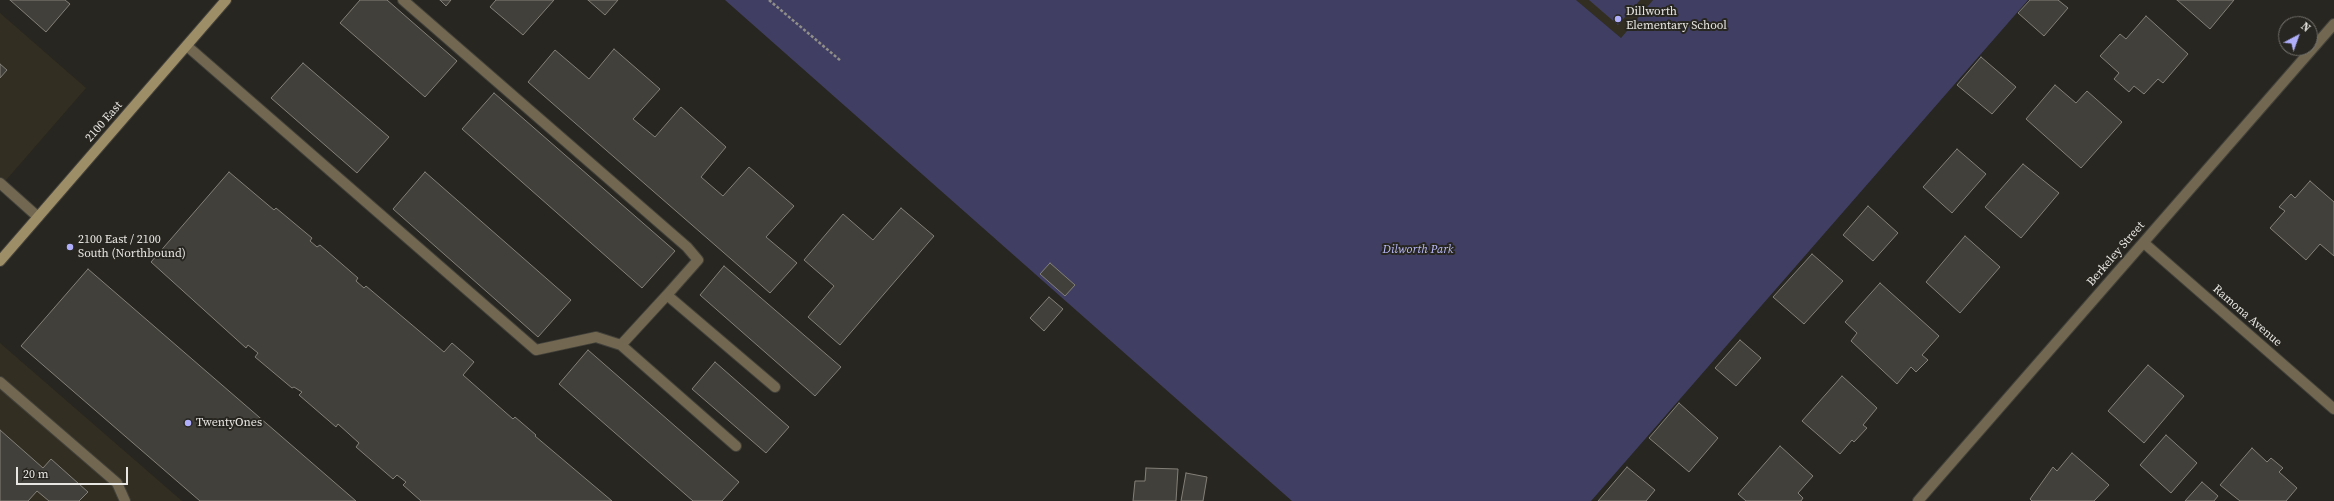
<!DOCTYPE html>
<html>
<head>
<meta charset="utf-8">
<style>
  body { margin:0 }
  #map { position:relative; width:2334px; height:501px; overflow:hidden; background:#282620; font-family:"Source Serif 4",serif }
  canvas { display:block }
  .north { position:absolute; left:2278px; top:16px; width:40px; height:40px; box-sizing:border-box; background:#282620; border:1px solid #75736e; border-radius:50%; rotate:41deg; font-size:11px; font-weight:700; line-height:16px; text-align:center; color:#e8e6e2 }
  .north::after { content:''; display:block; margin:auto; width:14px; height:18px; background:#afaefa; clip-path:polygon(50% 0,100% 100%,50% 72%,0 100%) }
  .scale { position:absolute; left:16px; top:467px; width:112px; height:18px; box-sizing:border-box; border:2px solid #e8e6e2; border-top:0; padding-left:5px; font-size:12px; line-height:14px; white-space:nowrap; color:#e8e6e2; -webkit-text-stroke:3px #282620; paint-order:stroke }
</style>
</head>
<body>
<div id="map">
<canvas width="2334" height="501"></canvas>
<div class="north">N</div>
<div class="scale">20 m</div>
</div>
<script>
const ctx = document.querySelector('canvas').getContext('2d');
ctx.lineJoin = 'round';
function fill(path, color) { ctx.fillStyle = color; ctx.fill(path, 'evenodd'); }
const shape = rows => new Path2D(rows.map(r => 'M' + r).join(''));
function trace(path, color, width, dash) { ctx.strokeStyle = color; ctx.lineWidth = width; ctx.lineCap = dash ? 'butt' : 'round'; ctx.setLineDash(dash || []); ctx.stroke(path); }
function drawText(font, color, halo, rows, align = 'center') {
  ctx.font = font + ' "Source Serif 4",serif'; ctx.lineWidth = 4; ctx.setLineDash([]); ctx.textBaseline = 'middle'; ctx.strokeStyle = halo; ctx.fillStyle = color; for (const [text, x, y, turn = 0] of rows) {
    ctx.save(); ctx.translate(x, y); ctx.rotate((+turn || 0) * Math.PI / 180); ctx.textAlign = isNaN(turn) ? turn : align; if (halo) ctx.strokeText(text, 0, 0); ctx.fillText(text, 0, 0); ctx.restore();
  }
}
const built = shape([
  [1576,0,1653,0,1621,38],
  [0,13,86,88,0,187],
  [0,343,182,501,0,501]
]);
const green = shape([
  [725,0,1576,0,1621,38,1653,0,2028,0,1591,501,1292,501],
  [1589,0,1640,0,1618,25]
]);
const building = shape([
  [10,0,65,0,70,4,46,32,10,0],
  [360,0,387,0,457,61,425,97,340,23,360,0],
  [440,0,451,0,446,6,440,0],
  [496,0,554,0,523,35,490,7,496,0],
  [588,0,618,0,605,15,588,0],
  [2030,0,2058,0,2068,8,2044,36,2018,13,2030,0],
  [2177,0,2234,0,2210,29,2177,0],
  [2146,16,2188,54,2163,83,2158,79,2144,94,2134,86,2129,92,2114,79,2119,73,2100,56,2120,34,2126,39,2146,16],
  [614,49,660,89,633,119,655,137,681,107,726,147,701,177,723,196,749,167,794,206,766,237,797,263,770,293,528,82,555,50,589,79,614,49],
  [1981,57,2016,87,1992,114,1957,85,1981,57],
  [303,63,389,137,357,173,271,98,303,63],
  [0,64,7,70,0,78,0,64],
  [2055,85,2076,103,2087,91,2122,122,2081,168,2026,119,2055,85],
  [494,93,675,251,642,288,462,129,494,93],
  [1957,149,1986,174,1952,213,1923,187,1957,149],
  [2023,164,2059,193,2021,238,1985,207,2023,164],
  [229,172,274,210,276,208,312,238,310,241,317,247,320,245,358,278,356,281,364,288,366,286,444,352,452,343,474,362,463,375,513,419,515,417,536,435,535,436,612,501,421,501,403,485,406,482,397,475,393,479,356,447,359,443,338,424,336,427,299,395,302,392,294,387,292,388,255,357,258,353,248,345,246,348,151,262,229,172],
  [425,172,571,300,538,337,393,209,425,172],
  [2310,181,2334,202,2334,256,2320,244,2306,260,2270,228,2285,211,2279,207,2291,194,2295,198,2310,181],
  [1868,206,1898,233,1873,261,1843,235,1868,206],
  [901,208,934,236,840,345,808,317,834,286,804,260,843,214,873,240,901,208],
  [1965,236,2000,267,1960,313,1926,282,1965,236],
  [1812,254,1843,281,1804,324,1773,297,1812,254],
  [1050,263,1075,285,1065,296,1040,274,1050,263],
  [724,266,841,367,815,396,700,295,724,266],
  [88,269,356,501,200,501,21,346,88,269],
  [1880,283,1939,336,1922,355,1928,360,1916,372,1911,367,1897,384,1851,341,1857,333,1845,322,1880,283],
  [1049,297,1063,309,1044,331,1030,318,1049,297],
  [1740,340,1761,358,1736,386,1715,368,1740,340],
  [588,350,739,482,722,501,693,501,559,384,588,350],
  [715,362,789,427,766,453,692,389,715,362],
  [2148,365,2184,396,2144,443,2108,411,2148,365],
  [1842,376,1877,408,1863,425,1867,428,1854,442,1852,440,1840,454,1802,421,1842,376],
  [1679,403,1718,438,1689,472,1649,438,1679,403],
  [0,430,43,468,51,459,88,492,79,501,49,501,37,491,28,501,0,501,0,430],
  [2166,435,2197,463,2171,493,2140,465,2166,435],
  [1780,446,1813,476,1798,493,1803,498,1801,501,1746,501,1738,494,1780,446],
  [2252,448,2267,462,2271,458,2283,468,2279,472,2297,488,2286,501,2240,501,2220,485,2252,448],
  [2072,453,2109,485,2094,501,2032,501,2030,499,2053,467,2057,471,2072,453],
  [1627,467,1655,490,1646,501,1598,501,1627,467],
  [1146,468,1178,469,1176,501,1133,501,1135,481,1145,481,1146,468],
  [1186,473,1207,477,1203,501,1181,501,1186,473],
  [2202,482,2218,496,2214,501,2185,501,2202,482]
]);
const path = shape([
  [769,0,841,61]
]);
const lane = shape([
  [403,0,687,247,698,260,667,295],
  [187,46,536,350,596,337,621,345,667,295,775,387],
  [0,183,38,217],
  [621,345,736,446],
  [0,382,117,483,125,501]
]);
const street = shape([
  [2144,243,2334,409],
  [1918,501,2334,24]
]);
const secondary = shape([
  [0,261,226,0]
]);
const markers = [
  [1618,19,4,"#afaefa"],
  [70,247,4,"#afaefa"],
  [188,423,4,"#afaefa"]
];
const poiNames = [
  ["Dillworth",1626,12],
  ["Elementary School",1626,26],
  ["2100 East / 2100",78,240],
  ["South (Northbound)",78,254],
  ["TwentyOnes",196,423]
];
const streetNames = [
  ["2100 East",104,122,-49],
  ["Berkeley Street",2116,254,-49],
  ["Ramona Avenue",2247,316,41]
];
const parkNames = [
  ["Dilworth Park",1418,250]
];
fill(built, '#322e22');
fill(green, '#403f63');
fill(building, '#42403a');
trace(building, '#838079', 1);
trace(lane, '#43413b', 12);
trace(street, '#43413b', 12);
trace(secondary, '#43413b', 12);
trace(path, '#908e89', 2.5, [3, 2]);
trace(lane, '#726851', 10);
trace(street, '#726851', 10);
trace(secondary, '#9e8e68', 10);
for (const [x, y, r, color] of markers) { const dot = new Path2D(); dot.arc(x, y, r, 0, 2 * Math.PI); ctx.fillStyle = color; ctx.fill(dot); trace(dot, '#282620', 1.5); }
drawText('12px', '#e8e6e2', '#282620', poiNames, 'left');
drawText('12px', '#e8e6e2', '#282620', streetNames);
drawText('italic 12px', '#bebeff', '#282620', parkNames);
</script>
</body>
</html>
